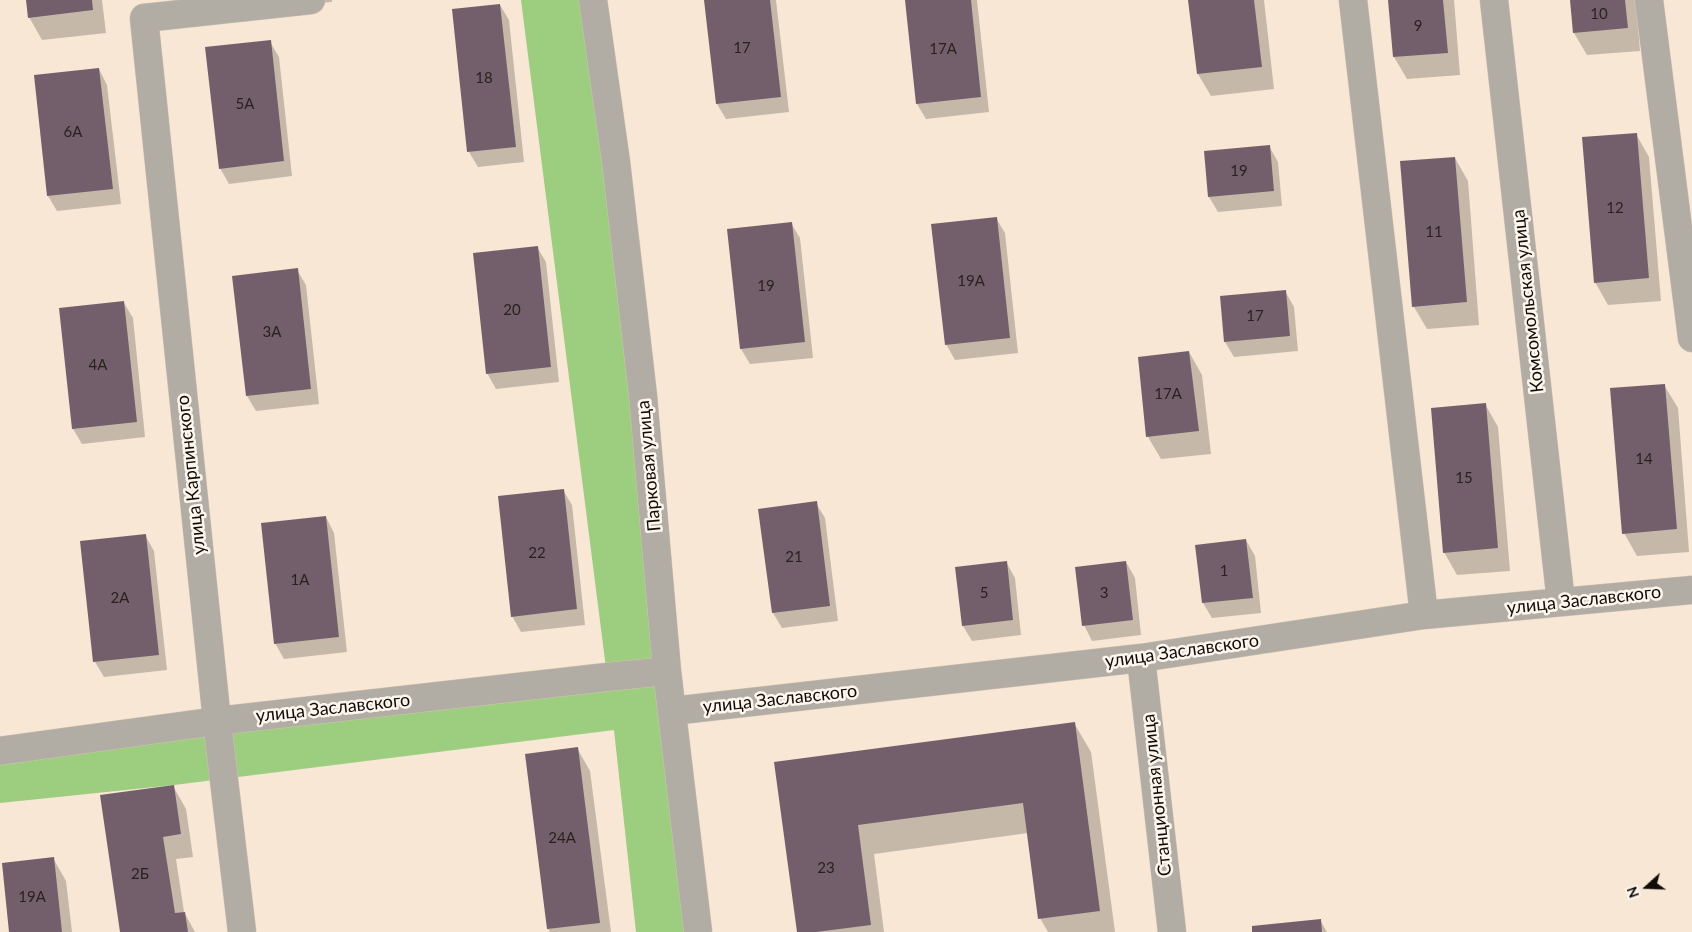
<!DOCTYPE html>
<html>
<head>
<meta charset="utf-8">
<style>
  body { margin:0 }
  #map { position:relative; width:1692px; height:932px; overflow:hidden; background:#f7e7d4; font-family:Lato,sans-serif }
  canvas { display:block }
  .north { position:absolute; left:1622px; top:862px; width:50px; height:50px; -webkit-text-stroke:4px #fdf6ee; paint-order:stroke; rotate:250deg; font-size:14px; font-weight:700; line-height:20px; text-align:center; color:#110c06 }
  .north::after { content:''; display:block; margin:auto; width:18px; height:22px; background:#110c06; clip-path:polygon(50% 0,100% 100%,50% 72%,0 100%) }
</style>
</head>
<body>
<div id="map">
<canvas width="1692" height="932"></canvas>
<div class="north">N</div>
</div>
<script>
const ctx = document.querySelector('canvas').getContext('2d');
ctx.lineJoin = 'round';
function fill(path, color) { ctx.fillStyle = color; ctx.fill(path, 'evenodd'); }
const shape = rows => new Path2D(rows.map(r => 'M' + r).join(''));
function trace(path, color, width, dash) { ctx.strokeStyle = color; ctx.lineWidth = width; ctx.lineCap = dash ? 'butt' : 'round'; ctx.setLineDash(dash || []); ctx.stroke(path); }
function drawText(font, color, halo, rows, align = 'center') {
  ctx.font = font + ' Lato,sans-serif'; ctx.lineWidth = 5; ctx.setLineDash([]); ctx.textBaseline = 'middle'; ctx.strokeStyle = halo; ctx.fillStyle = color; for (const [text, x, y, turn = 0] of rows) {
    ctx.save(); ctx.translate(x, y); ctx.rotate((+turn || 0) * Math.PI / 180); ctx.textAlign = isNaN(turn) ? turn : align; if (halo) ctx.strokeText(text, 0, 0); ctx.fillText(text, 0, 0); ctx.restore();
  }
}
const forest = shape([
  [521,0,593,0,698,932,636,932,614,730,174,785,0,803,0,765,607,676]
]);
const shadow = shape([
  [27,0,102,0,106,33,42,40,29,17],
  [237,0,332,0,332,2,243,9],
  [705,0,776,0,789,112,726,119,717,104],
  [906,0,977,0,989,112,926,119,917,104],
  [1190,0,1264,0,1274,89,1211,96,1198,74],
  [1390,0,1454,0,1460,75,1407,79,1394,57],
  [1571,0,1636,0,1640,51,1587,55,1574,33],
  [500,5,509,20,524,162,478,167,469,152],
  [270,42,279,57,292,176,229,184,220,168],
  [99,69,107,85,121,204,57,211,48,196],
  [1636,134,1649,157,1661,301,1608,305,1595,282],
  [1269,146,1278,162,1282,206,1218,212,1209,197],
  [1455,158,1468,181,1479,325,1427,329,1414,307],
  [996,218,1005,233,1018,353,955,360,946,344],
  [791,223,800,238,813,358,750,364,741,349,728,230],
  [537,247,546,262,559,382,496,389,487,373],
  [297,270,306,285,319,404,256,411,247,396,234,277],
  [1285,291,1294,307,1298,351,1234,357,1225,342,1221,297],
  [124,303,133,318,145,437,82,444,73,429],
  [1189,352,1202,375,1211,454,1161,459,1148,437],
  [1664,385,1678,408,1689,552,1637,556,1624,533],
  [1485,404,1498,427,1510,571,1457,575,1444,552],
  [563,490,572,505,585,625,521,632,512,616],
  [816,503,825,518,838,621,782,628,773,613,759,510],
  [326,517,334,533,347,652,284,659,275,643],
  [145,535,154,551,167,670,104,677,95,662],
  [1246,540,1255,556,1261,613,1212,618,1203,603,1197,546],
  [1006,562,1015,578,1021,635,972,641,963,626],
  [1126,562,1135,578,1141,635,1092,641,1084,625],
  [1074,723,1091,752,1115,932,1048,932,1040,918,1028,833,874,854,884,932,798,932,775,763],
  [577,748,590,771,611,932,550,932,548,929,526,755],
  [173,786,186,809,193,857,176,859,184,912,195,932,121,932],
  [53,858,66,881,72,932,10,932],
  [1320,920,1327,932,1254,932]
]);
const building = shape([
  [26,0,92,0,93,10,28,18],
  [704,0,770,0,781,97,716,104],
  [905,0,971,0,981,97,916,104],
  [1188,0,1254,0,1262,67,1197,74],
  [1388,0,1443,0,1448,53,1393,57],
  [1570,0,1625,0,1628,28,1573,33],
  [500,4,516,147,467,152,452,9],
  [271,40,284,161,219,169,205,47],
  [99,68,113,189,47,196,34,75],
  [1637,133,1649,278,1594,283,1582,137],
  [1270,145,1274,191,1208,197,1204,151],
  [1455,157,1467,302,1412,307,1400,161],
  [997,217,1010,338,945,345,931,224],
  [792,222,805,342,740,349,727,229],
  [538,246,551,367,486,374,473,253],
  [298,268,311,389,246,396,232,276],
  [1286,290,1290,336,1224,342,1220,296],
  [124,301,137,422,72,429,59,308],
  [1189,351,1199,431,1146,437,1138,357],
  [1665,384,1677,529,1622,534,1610,388],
  [1486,403,1498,548,1443,553,1431,408],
  [564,489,577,609,511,617,498,496],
  [817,501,830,606,772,613,758,509],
  [326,516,339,637,274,644,261,523],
  [146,534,159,655,93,662,80,541],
  [1246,539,1253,598,1202,603,1195,545],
  [1007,561,1013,620,962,626,955,567],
  [1126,561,1133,620,1082,626,1075,567],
  [1075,722,1100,911,1038,919,1023,803,858,825,871,925,816,932,797,932,774,762],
  [578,747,600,923,547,929,525,754],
  [174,785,181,834,163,837,175,913,185,912,188,932,120,932,100,795],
  [54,857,62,932,9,932,2,863],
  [1321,919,1322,932,1252,932,1252,926]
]);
const minor = shape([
  [593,0,616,162,643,396,667,671,698,932],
  [1353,0,1424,615],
  [1494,0,1561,602],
  [1649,0,1692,338],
  [1141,658,1172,932],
  [672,711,1141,658,1424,615,1692,590],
  [0,751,217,721,607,677,667,671],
  [242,932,217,721,144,18,311,0]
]);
const numberNames = [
  ["10",1599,14],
  ["9",1418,26],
  ["17",742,48],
  ["17А",943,49],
  ["18",484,78],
  ["5А",245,104],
  ["6А",73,132],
  ["19",1239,171],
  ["12",1615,208],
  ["11",1434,232],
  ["19А",971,281],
  ["19",766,286],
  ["20",512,310],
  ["17",1255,316],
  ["3А",272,332],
  ["4А",98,365],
  ["17А",1168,394],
  ["14",1644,459],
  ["15",1464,478],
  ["22",537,553],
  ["21",794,557],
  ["1",1224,571],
  ["1А",300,580],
  ["5",984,593],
  ["3",1104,593],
  ["2А",120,598],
  ["24А",562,838],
  ["23",826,868],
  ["2Б",140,874],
  ["19А",32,897]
];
const streetNames = [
  ["Комсомольская улица",1528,301,-96],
  ["Парковая улица",649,466,-95],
  ["улица Карпинского",191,475,-96],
  ["улица Заславского",1584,600,-6],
  ["улица Заславского",1182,651,-8],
  ["улица Заславского",780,699,-6],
  ["улица Заславского",333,708,-6],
  ["Станционная улица",1157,795,-96]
];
fill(forest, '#9dcd7e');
fill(shadow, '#0003');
fill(building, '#735f6b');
trace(minor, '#d2c4b3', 29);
trace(minor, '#b2ada4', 28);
drawText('15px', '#2a211f', null, numberNames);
drawText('18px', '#110c06', '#fdf6ee', streetNames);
</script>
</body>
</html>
